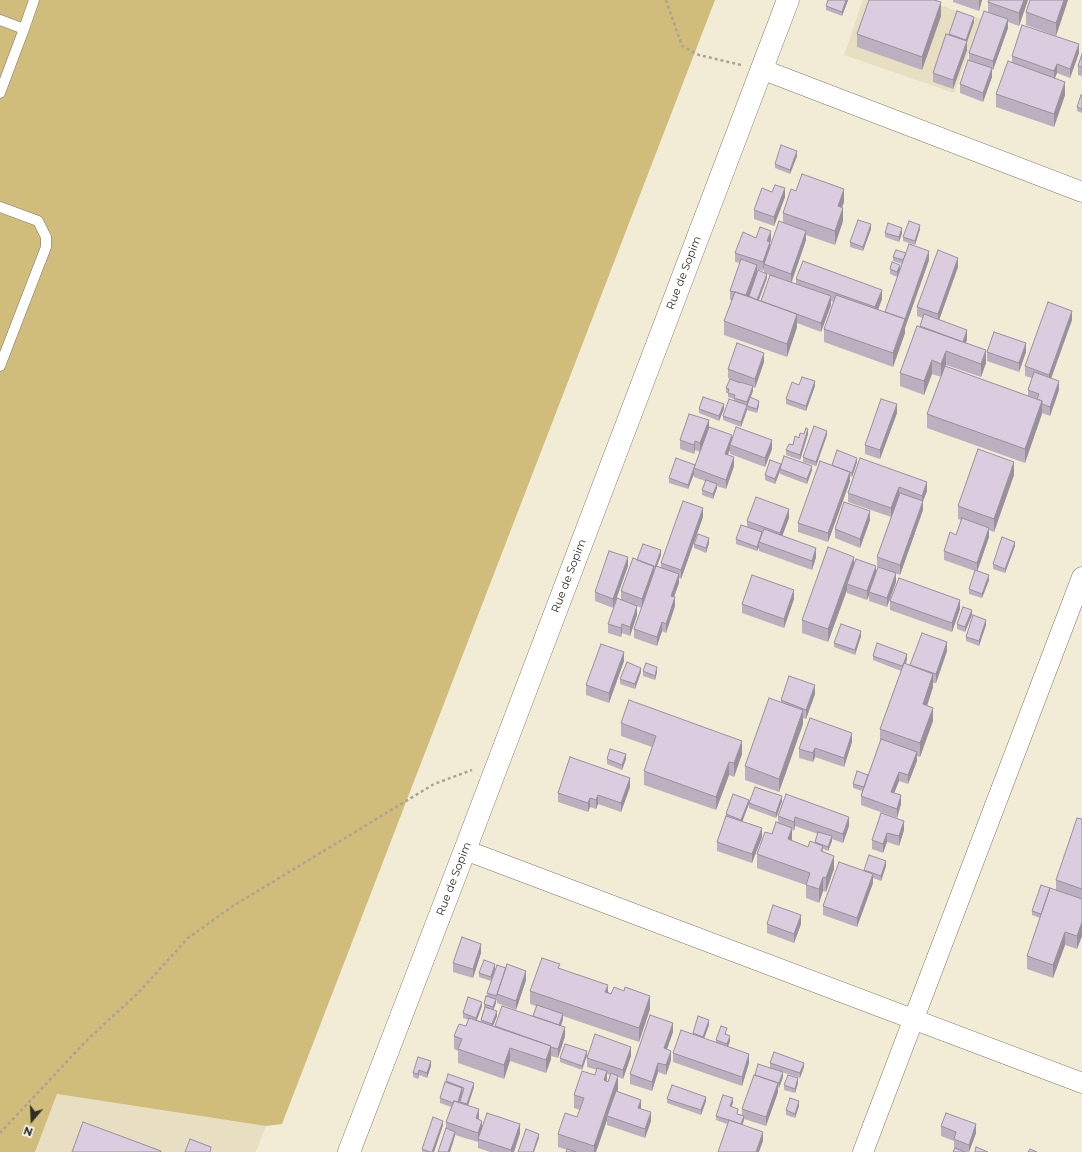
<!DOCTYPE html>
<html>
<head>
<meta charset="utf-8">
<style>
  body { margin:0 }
  #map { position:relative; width:1082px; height:1152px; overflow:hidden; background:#f2ecd6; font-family:Montserrat,sans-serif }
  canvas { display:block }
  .north { position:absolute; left:12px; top:1100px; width:40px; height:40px; -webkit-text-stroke:3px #fff; paint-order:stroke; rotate:199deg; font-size:11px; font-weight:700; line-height:16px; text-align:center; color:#302d25 }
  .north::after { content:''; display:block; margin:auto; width:14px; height:18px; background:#302d25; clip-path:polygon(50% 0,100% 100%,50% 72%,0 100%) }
</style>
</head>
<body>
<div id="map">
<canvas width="1082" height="1152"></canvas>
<div class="north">N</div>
</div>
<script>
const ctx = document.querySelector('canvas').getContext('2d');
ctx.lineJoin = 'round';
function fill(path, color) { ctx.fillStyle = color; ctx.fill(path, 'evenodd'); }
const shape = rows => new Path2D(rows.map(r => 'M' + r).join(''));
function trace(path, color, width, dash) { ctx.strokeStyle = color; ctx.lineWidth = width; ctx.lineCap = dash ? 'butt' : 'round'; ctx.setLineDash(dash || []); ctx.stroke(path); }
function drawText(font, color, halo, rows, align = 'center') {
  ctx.font = font + ' Montserrat,sans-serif'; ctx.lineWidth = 3; ctx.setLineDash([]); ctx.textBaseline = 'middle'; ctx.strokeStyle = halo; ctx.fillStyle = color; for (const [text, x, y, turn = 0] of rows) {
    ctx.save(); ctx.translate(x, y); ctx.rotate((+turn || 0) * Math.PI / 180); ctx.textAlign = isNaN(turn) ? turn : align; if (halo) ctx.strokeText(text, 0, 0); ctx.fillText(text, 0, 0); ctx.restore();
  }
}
const built = shape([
  [863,0,926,0,981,19,954,93,844,55],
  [57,1094,266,1126,256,1152,35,1152]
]);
const green = shape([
  [0,0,715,0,282,1124,266,1126,57,1094,35,1152,0,1152]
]);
const path = shape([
  [666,0,682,46,699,55,741,65],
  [0,1133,85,1042,139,992,188,938,233,906,434,784,472,770]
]);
const lane = shape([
  [0,20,24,29,34,0],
  [0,93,24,29],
  [0,207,38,221,46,237,46,247,0,366]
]);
const street = shape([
  [761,69,1082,192],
  [465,850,1082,1083],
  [863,1152,1082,577]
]);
const secondary = shape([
  [349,1152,465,850,788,0]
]);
const wall = shape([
  [828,0,848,0,842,16,826,10,826,6],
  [953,0,982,0,979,11,953,2],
  [989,0,1028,0,1019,26,1008,22,1008,28,993,70,992,70,992,77,983,102,960,93,960,84,969,60,969,53,988,12,988,2],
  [1068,0,1056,36,1026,25,1026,12],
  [941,16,922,70,857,47,857,34],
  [974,22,967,42,967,50,953,89,933,82,933,73,949,34],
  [1079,53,1070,78,1057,73,1055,78,1065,95,1054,127,996,107,996,94,1012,62,1012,56],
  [1082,54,1082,76,1078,75,1078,66],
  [1082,95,1082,113,1077,111,1077,107],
  [797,156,790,174,775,168,775,164],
  [796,191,844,202,842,207,843,221,835,245,806,235,806,240,792,282,796,284,796,279,882,299,878,310,885,312,897,277,890,274,890,269,900,269,902,264,893,261,893,257,929,260,905,328,905,333,893,367,824,342,824,329,834,302,831,301,831,305,821,332,797,323,797,327,787,357,724,335,724,321,732,300,730,300,730,291,740,263,735,262,735,253,756,238,771,240,770,243,770,248,783,223,783,213],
  [764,267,764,273,757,274,757,269,763,271],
  [767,274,770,275,761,301,759,300,767,278],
  [772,192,785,197,774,226,754,219,754,210],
  [871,229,863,251,850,247,850,242],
  [920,229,915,245,903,241,903,237],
  [885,233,902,233,899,242,885,237],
  [958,267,939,320,967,339,966,343,986,363,981,377,946,365,945,366,1028,396,1028,390,1032,378,1025,376,1025,366,1072,320,1051,379,1059,390,1050,416,1042,413,1025,463,927,428,927,414,941,377,932,374,924,395,900,386,900,373,920,327,923,318,917,316,917,307],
  [987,352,1026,352,1019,372,987,361],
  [764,362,755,388,753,387,753,391,747,406,747,410,741,427,723,420,723,416,734,401,734,399,728,397,728,393,726,393,726,388,730,379,728,378,728,369],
  [799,385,815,386,806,411,786,404,786,399],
  [759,405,757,413,747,410,747,406],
  [699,409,724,409,719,421,699,413],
  [897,413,880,459,865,454,865,445],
  [709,428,732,440,772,449,765,467,730,454,730,449,728,455,734,466,726,489,717,486,717,488,713,499,702,495,702,490,705,481,694,477,694,474,688,489,669,483,669,478,695,465,700,452,695,450,694,454,680,449,680,440],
  [804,434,808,434,800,460,786,455,786,450,799,438],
  [827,435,816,466,803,462,803,457],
  [860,458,927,491,923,501,923,510,900,575,877,566,877,557,891,517,848,502,848,493],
  [857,462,852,477,850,476,850,481,828,542,798,532,798,523,832,465],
  [781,466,812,470,807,484,780,474,780,471,775,484,765,480,765,475],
  [1014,475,994,532,989,530,989,537,977,571,989,580,982,598,969,594,969,589,975,571,944,560,944,551,956,535,961,520,958,519,958,506],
  [703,517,681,579,679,578,679,583,674,597,675,606,666,633,662,631,657,646,634,638,634,629,642,608,637,606,637,615,630,636,622,633,621,637,608,633,608,624,621,600,621,591,637,560,661,555,657,566,661,567,661,563],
  [789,518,782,536,816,557,812,570,759,551,759,547,757,551,736,544,736,539,747,527,747,521],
  [870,520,860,548,835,538,835,529],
  [709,543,706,553,694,548,694,544],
  [1015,546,1005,573,993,569,993,564],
  [854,564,876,572,896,582,887,607,869,601,869,595,867,600,847,593,847,590,828,642,802,633,802,620],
  [628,566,613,608,595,601,595,592],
  [794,599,784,628,742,613,742,604],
  [890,601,960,609,952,632,890,610],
  [972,615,965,632,957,629,957,624],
  [986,625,979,646,966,641,966,637],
  [861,636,855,655,834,647,834,643],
  [947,651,936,683,933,683,933,687,927,706,933,721,920,757,917,756,917,761,908,784,899,781,894,793,901,804,897,818,861,805,861,796,862,791,853,788,853,784,868,775,880,742,880,729,901,671,873,660,873,656,907,659,906,664,910,665],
  [624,661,609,703,586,695,586,685],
  [643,671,657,672,655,680,643,676],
  [641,672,635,689,620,684,620,679],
  [815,694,806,719,803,718,803,724,779,792,745,780,745,766,781,702,781,700],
  [621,723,742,754,734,777,729,775,716,810,644,785,644,771,652,747,621,736],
  [852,742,844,767,815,757,813,762,799,758,799,749],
  [607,759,626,759,622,770,607,764],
  [630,787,621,812,598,804,596,809,590,807,588,812,558,802,558,793],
  [786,794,849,826,843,843,832,839,832,841,828,851,823,849,823,851,834,869,826,892,823,891,819,903,806,898,806,885,757,868,757,854,772,834,778,823,778,816],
  [795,826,818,834,815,843,808,847,792,841,792,830,794,831],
  [782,801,776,818,749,808,749,803],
  [749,804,742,821,762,837,752,863,717,851,717,842,726,816,726,814],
  [881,813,904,830,899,846,887,842,883,853,872,849,872,840],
  [1082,819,1082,936,1077,949,1065,945,1053,978,1027,969,1027,956,1040,918,1032,915,1032,911,1056,890,1056,880],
  [886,866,881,881,873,878,873,883,857,927,823,915,823,906,864,871],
  [767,924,801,924,794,943,767,933],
  [481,953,473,978,453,972,453,963],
  [495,969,491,981,479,977,479,973],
  [560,969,608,992,650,1009,639,1042,563,1016,563,1019,561,1026,565,1036,558,1058,551,1056,551,1059,546,1073,510,1061,504,1079,458,1063,458,1051,454,1049,454,1036,466,1026,469,1020,463,1018,463,1013,482,1006,477,1020,481,1021,481,1020,484,1009,484,1004,487,996,487,993,526,980,516,1010,497,1003,497,1001,496,1000,496,1003,493,1010,497,1016,493,1026,495,1026,533,1016,536,1006,530,1004,530,991],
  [709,1025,704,1039,716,1043,716,1040,727,1033,727,1035,730,1041,728,1047,749,1063,742,1086,673,1062,673,1053,693,1035,693,1033],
  [673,1032,667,1049,671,1060,666,1075,658,1072,652,1091,630,1084,630,1074],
  [587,1051,582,1070,560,1062,560,1058],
  [631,1056,623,1079,618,1077,618,1089,617,1091,641,1109,651,1121,645,1138,607,1125,607,1120,596,1152,566,1152,567,1150,558,1147,558,1134,577,1117,580,1110,574,1108,574,1095,595,1075,597,1070,587,1067,587,1058],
  [607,1074,610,1075,608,1082,607,1081],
  [770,1063,804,1067,800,1078,770,1068],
  [431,1066,427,1078,419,1075,418,1079,413,1077,413,1073],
  [783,1077,779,1088,778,1087,778,1092,766,1126,744,1119,742,1125,763,1141,727,1124,716,1120,716,1116,733,1103,731,1106,738,1114,742,1115,742,1109],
  [446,1081,474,1087,468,1105,479,1118,479,1119,482,1128,520,1133,514,1152,490,1152,478,1148,478,1140,478,1142,455,1135,455,1136,446,1129,446,1122,451,1107,440,1103,440,1098],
  [798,1083,795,1093,784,1090,784,1085],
  [667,1099,706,1101,701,1115,667,1103],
  [799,1106,795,1118,786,1115,786,1110],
  [443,1125,434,1152,422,1152,422,1149],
  [941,1126,976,1133,969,1152,953,1152,955,1148,954,1148,954,1141,941,1136]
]);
const shadedWall = shape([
  [846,0,848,0,842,16,842,12],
  [979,0,982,0,979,11],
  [1024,0,1028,0,1019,26,1019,13],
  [1064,0,1068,0,1056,36,1056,23],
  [941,2,941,16,922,70,922,57],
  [974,17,974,22,967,42,967,50,953,89,953,80],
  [1008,19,1008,28,993,70,993,61],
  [1079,44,1079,53,1070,78,1070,69],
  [1057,64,1057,73,1054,80,1054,71],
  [992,68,992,77,983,102,983,93],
  [1065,82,1065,95,1054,127,1054,114],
  [797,151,797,156,790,174,790,170],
  [785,188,785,197,774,226,774,217],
  [844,189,844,202,838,219,838,206],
  [843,208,843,221,835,245,835,231],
  [871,224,871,229,863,251,863,247],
  [920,225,920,229,915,245,915,241],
  [902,228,902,233,899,242,899,237],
  [771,231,771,240,770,243,770,251,764,264,764,267,763,271,763,262,767,241],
  [806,231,806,240,791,283,791,274],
  [929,251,929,260,905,328,905,319],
  [958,258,958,267,938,323,938,314],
  [757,265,757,274,746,305,746,296],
  [900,265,900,269,897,277,897,272],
  [767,274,767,278,756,307,756,302],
  [882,290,882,299,875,317,875,307],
  [831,296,831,305,821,332,821,323],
  [1072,311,1072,320,1049,384,1049,375],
  [797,314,797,327,787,357,787,344],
  [905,319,905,333,893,367,893,353],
  [967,330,967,339,963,351,963,342],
  [1026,343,1026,352,1019,372,1019,363],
  [986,350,986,363,981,377,981,364],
  [946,351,946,365,941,377,941,364],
  [764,353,764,362,755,388,755,379],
  [932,360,932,374,924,395,924,381],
  [815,381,815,386,806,411,806,406],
  [1059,381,1059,390,1050,416,1050,407],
  [753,386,753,391,747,406,747,410,741,427,741,422,747,407,747,402],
  [759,401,759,405,757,413,757,409],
  [1042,401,1042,414,1025,463,1025,449],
  [724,404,724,409,719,421,719,416],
  [897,404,897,413,880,459,880,450],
  [709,420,709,429,700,452,700,443],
  [808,429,808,434,800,460,800,455],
  [827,431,827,435,816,466,816,462],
  [732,435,732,444,730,445,730,449,725,463,725,454],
  [772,440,772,449,765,467,765,458],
  [695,441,695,450,694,454,694,445],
  [734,457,734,466,726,489,726,480],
  [857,458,857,462,852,477,852,473],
  [1014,462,1014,475,994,532,994,519],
  [781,464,781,468,780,469,780,471,775,484,775,479],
  [812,466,812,470,807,484,807,479],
  [694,469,694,474,688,489,688,485],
  [850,472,850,481,828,542,828,533],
  [927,482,927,491,923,501,923,510,900,575,900,565,922,504,922,496],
  [717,484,717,488,713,499,713,494],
  [899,487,899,496,891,517,891,508],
  [703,508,703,517,681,579,681,570],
  [789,509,789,518,780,542,780,533],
  [870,511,870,520,860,548,860,539],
  [989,528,989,537,977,572,977,563],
  [709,538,709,543,706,553,706,548],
  [759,542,759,547,757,551,757,547],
  [1015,542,1015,546,1005,573,1005,569],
  [816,548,816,557,812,570,812,561],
  [661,550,661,555,655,571,655,567],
  [628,557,628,566,613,608,613,599],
  [854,557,854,570,847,584,847,590,828,642,828,629],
  [654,566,654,575,642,608,642,599],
  [876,566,876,576,869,592,869,595,867,600,867,591],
  [896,573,896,582,887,607,887,598],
  [679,574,679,583,671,605,671,596],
  [989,575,989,580,982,598,982,594],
  [794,590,794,599,784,628,784,619],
  [675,597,675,606,666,633,666,624],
  [960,600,960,609,952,632,952,623],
  [637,606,637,615,630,636,630,627],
  [972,610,972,615,965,632,965,627],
  [986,620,986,625,979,646,979,641],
  [662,622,662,631,657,646,657,637],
  [622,624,622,633,621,637,621,628],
  [861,631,861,636,855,655,855,650],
  [947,642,947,651,936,683,936,674],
  [624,652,624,661,609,703,609,693],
  [907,654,907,659,903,671,903,667],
  [657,667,657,672,655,680,655,676],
  [641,668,641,672,635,689,635,684],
  [933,674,933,687,923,718,923,704],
  [815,685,815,694,806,719,806,710],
  [933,708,933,721,920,757,920,743],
  [803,710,803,724,779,792,779,779],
  [852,733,852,742,844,767,844,758],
  [742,741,742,754,734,777,734,763],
  [815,748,815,757,813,762,813,753],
  [917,752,917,761,908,784,908,775],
  [626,754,626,759,622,770,622,765],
  [729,762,729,775,716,810,716,797],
  [899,772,899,781,891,801,891,792],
  [630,778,630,787,621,812,621,803],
  [598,795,598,804,596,809,596,800],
  [901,795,901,804,897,818,897,809],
  [782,796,782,801,776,818,776,813],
  [590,798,590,807,588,812,588,803],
  [749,800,749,804,741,825,741,820],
  [795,817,795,826,794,831,794,822],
  [849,817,849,826,843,843,843,834],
  [904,821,904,830,899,846,899,836],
  [762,828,762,837,752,863,752,854],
  [792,828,792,841,788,839],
  [887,833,887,842,883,853,883,844],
  [832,836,832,841,828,851,828,847],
  [834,856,834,869,826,892,826,878],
  [886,861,886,866,881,881,881,876],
  [873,874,873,883,857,927,857,918],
  [823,877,823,891,819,903,819,889],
  [801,915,801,924,794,943,794,934],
  [1082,922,1082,936,1077,949,1077,936],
  [1065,932,1065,945,1053,978,1053,965],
  [481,944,481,953,473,978,473,969],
  [495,964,495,969,491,981,491,977],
  [526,971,526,980,516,1010,516,1001],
  [608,985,608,998,605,992],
  [650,996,650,1009,639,1042,639,1028],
  [496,999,496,1003,493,1011,493,1007],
  [482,1002,482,1006,476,1022,476,1018],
  [497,1011,497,1016,492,1028,492,1024],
  [563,1014,563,1019,559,1031,559,1026],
  [709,1020,709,1025,703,1041,703,1037],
  [673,1023,673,1032,664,1057,664,1048],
  [565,1027,565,1036,558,1058,558,1049],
  [730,1036,730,1041,727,1049,727,1044],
  [551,1046,551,1059,546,1073,546,1060],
  [631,1047,631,1056,623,1079,623,1070],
  [510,1048,510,1061,504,1079,504,1065],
  [587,1051,587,1056,582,1070,582,1066],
  [671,1051,671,1060,666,1075,666,1065],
  [749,1054,749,1063,742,1086,742,1077],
  [431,1061,431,1066,427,1078,427,1073],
  [658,1063,658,1072,652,1091,652,1082],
  [804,1063,804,1067,800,1078,800,1073],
  [419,1070,419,1075,418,1079,418,1074],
  [607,1071,607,1085,604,1080],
  [783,1072,783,1077,779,1088,779,1083],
  [618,1076,618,1089,608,1116,607,1116,607,1120,596,1152,594,1152,594,1146],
  [798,1078,798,1083,795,1093,795,1089],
  [474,1083,474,1087,467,1109,467,1104],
  [778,1083,778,1092,766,1126,766,1117],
  [462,1088,462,1093,457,1108,457,1104],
  [706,1097,706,1101,701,1115,701,1110],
  [733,1098,733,1103,730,1110,730,1106],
  [641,1100,641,1109,638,1108],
  [799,1101,799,1106,795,1118,795,1114],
  [479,1109,479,1118,476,1127,476,1118],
  [651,1112,651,1121,645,1138,645,1129],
  [744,1116,744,1120,741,1129,741,1124],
  [443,1121,443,1125,434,1152,432,1152],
  [482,1121,482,1130,478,1142,478,1133],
  [520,1124,520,1133,514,1152,511,1152,511,1150],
  [976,1124,976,1133,969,1152,969,1145],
  [455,1132,455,1136,450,1152,448,1152],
  [763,1132,763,1141,759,1152,756,1152],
  [539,1134,539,1138,534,1152,533,1152]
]);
const building = shape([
  [828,0,846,0,842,12,826,6,828,0],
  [869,0,934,0,941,2,922,57,857,34,869,0],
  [989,0,1024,0,1019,13,988,2,989,0],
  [1030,0,1064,0,1056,23,1026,12,1030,0],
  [957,11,974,17,966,40,949,34,957,11],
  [984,11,1008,19,993,61,969,53,984,11],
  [1022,25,1079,44,1070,69,1057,64,1054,71,1012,56,1022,25],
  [946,34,967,41,953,80,933,73,946,34],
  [1082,54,1082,67,1078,66,1082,54],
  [968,60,992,68,983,93,960,84,968,60],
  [1008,61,1065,82,1054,114,996,94,1008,61],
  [1081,95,1082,95,1082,109,1077,107,1081,95],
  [781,145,797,151,790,170,775,164,781,145],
  [802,174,844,189,838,206,843,208,835,231,783,213,791,189,796,191,802,174],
  [775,185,785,188,774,217,754,210,762,188,772,192,775,185],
  [858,220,871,224,863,247,850,242,858,220],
  [779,221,806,231,791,274,764,264,779,221],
  [909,221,920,225,915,241,903,237,909,221],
  [888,223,902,228,899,237,885,233,888,223],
  [760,227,771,231,767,241,770,242,763,262,735,253,743,232,756,238,760,227],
  [909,244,929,251,905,319,885,312,909,244],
  [896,250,906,253,903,260,893,257,896,250],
  [938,250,958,258,938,314,917,307,938,250],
  [741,259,757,265,746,295,735,292,730,291,741,259],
  [803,261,882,290,875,307,796,279,803,261],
  [892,262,900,265,897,272,890,269,892,262],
  [758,270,767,274,757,300,749,296,758,270],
  [770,275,831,296,821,323,761,301,770,275],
  [735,292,797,314,787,344,724,321,735,292],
  [836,295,905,319,893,353,824,329,836,295],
  [1048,302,1072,311,1049,375,1025,366,1048,302],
  [924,314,967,330,963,342,920,326,924,314],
  [917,326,986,350,981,364,946,351,941,364,932,360,924,381,900,373,917,326],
  [994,332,1026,343,1019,363,987,352,994,332],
  [737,343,764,353,755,379,728,369,737,343],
  [945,366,1042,401,1025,449,927,414,945,366],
  [1034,372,1059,381,1050,407,1042,404,1042,401,1037,399,1039,394,1028,390,1034,372],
  [802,377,815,381,806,406,786,399,792,382,799,385,802,377],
  [730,379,740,383,740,382,753,386,747,402,734,398,735,395,728,393,729,389,726,388,730,379],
  [703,397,724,404,719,416,699,409,703,397],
  [750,397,759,401,757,409,747,406,750,397],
  [729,399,747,405,741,422,723,416,729,399],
  [881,399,897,404,880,450,865,445,881,399],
  [689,414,709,420,700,443,695,441,694,445,680,440,689,414],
  [814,426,827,431,816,462,803,457,814,426],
  [709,427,732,435,725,454,734,457,726,480,694,468,709,427],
  [736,427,772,440,765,458,730,445,736,427],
  [806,428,808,429,800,455,786,450,789,444,793,445,795,436,799,438,800,433,804,434,806,428],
  [978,449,1014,462,994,519,958,506,978,449],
  [837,450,857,458,852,473,832,465,837,450],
  [784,456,812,466,807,479,780,469,784,456],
  [676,458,695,465,688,485,669,478,676,458],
  [860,458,927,482,922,496,899,487,891,508,848,493,860,458],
  [770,460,781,464,775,479,765,475,770,460],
  [820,461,850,472,828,533,798,523,820,461],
  [706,480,717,484,713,494,702,490,706,480],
  [900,493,923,501,900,565,877,557,900,493],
  [756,497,789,509,780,533,747,521,756,497],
  [683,501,703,508,681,570,661,563,683,501],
  [844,502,870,511,860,539,835,529,844,502],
  [962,518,989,528,977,563,944,551,950,532,956,535,962,518],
  [741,525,762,532,757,547,736,539,741,525],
  [764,529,816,548,812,561,759,542,764,529],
  [698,534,709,538,706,548,694,544,698,534],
  [1002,537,1015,542,1005,569,993,564,1002,537],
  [643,544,661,550,655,567,637,560,643,544],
  [828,547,854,557,828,629,802,620,828,547],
  [609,551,628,557,613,599,595,592,609,551],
  [633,558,654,566,642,599,621,591,633,558],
  [856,559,876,566,867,591,847,584,856,559],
  [656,566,679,574,671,596,675,597,666,624,662,622,657,637,634,629,656,566],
  [878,567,896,573,887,598,869,592,878,567],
  [975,570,989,575,982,594,969,589,975,570],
  [752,575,794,590,784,619,742,604,752,575],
  [899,578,960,600,952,623,890,601,899,578],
  [617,598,637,606,630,627,622,624,621,628,608,624,617,598],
  [963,607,972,610,965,627,957,624,963,607],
  [973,615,986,620,979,641,966,637,973,615],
  [841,624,861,631,855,650,834,643,841,624],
  [922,633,947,642,936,674,910,665,922,633],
  [877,643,907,654,904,663,902,666,873,656,877,643],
  [601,644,624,652,609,693,586,685,601,644],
  [627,662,641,668,635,684,620,679,627,662],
  [646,663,657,667,655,676,643,671,646,663],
  [904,663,933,674,923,704,933,708,920,743,880,729,904,663],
  [789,676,815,685,806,710,781,700,789,676],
  [769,698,803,710,779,779,745,766,769,698],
  [629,700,742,741,734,763,729,762,716,797,644,771,656,736,621,723,629,700],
  [810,718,852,733,844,758,815,748,813,753,799,749,810,718],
  [881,739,917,752,908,775,899,772,891,792,901,795,897,809,861,796,881,739],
  [610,749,626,754,622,765,607,759,610,749],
  [570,757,630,778,621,803,598,795,596,800,590,798,588,803,558,793,570,757],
  [857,771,868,775,864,787,853,784,857,771],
  [755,787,782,796,776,813,749,803,755,787],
  [733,794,749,800,741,820,726,814,733,794],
  [786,794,849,817,843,834,795,817,794,822,778,816,786,794],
  [881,813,904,821,899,836,887,833,883,844,872,840,881,813],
  [726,816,762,828,752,854,717,842,726,816],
  [1077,818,1082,819,1082,889,1056,880,1077,818],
  [776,822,792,828,788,839,808,847,810,841,823,846,821,851,834,856,826,878,823,877,819,889,806,885,810,873,757,854,765,832,772,834,776,822],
  [818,832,832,836,828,847,815,842,818,832],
  [869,855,886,861,881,876,864,870,869,855],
  [839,862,873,874,857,918,823,906,839,862],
  [1041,885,1050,888,1041,914,1032,911,1041,885],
  [1050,888,1082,899,1082,922,1077,936,1065,932,1053,965,1027,956,1050,888],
  [773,905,801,915,794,934,767,924,773,905],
  [462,937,481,944,473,969,453,963,462,937],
  [542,958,560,964,558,968,608,985,605,992,611,994,614,987,624,991,625,987,650,996,639,1028,530,991,542,958],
  [484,960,495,964,491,977,479,973,484,960],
  [507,964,526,971,516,1001,497,994,507,964],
  [497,965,506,968,497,994,497,996,487,993,497,965],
  [486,996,496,999,493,1007,484,1004,486,996],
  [468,997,482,1002,476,1018,463,1013,468,997],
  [537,1005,563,1014,559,1025,533,1016,537,1005],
  [502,1006,565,1027,558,1049,550,1047,551,1046,495,1026,502,1006],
  [485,1007,497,1011,492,1024,481,1020,485,1007],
  [650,1015,673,1023,664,1048,671,1051,666,1065,658,1063,652,1082,630,1074,650,1015],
  [698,1016,709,1020,703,1037,693,1033,698,1016],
  [469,1018,551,1046,546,1060,510,1048,504,1065,458,1049,462,1039,454,1036,459,1024,466,1026,469,1018],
  [721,1026,727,1028,725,1034,730,1036,727,1044,716,1040,721,1026],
  [681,1030,749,1054,742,1077,673,1053,681,1030],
  [595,1034,631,1047,623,1070,587,1058,595,1034],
  [565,1044,587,1051,582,1066,560,1058,565,1044],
  [774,1052,804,1063,800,1073,770,1063,774,1052],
  [418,1057,431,1061,427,1073,419,1070,418,1074,413,1073,418,1057],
  [758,1064,783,1072,779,1083,755,1075,758,1064],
  [597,1068,607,1071,604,1080,608,1082,611,1073,618,1076,594,1146,558,1134,565,1113,577,1117,584,1098,574,1095,582,1071,595,1075,597,1068],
  [448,1074,474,1083,467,1104,460,1102,464,1088,446,1081,448,1074],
  [754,1075,778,1083,766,1117,742,1109,754,1075],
  [788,1075,798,1078,795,1089,784,1085,788,1075],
  [445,1082,462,1088,458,1102,454,1101,453,1103,440,1098,445,1082],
  [672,1085,706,1097,701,1110,667,1099,672,1085],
  [616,1091,641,1100,638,1108,651,1112,645,1129,607,1116,616,1091],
  [723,1095,733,1098,730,1106,738,1109,737,1114,744,1116,741,1124,716,1116,723,1095],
  [790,1098,799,1101,795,1114,786,1110,790,1098],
  [454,1101,479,1109,476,1118,482,1121,478,1133,446,1122,454,1101],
  [487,1113,520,1124,511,1150,478,1139,487,1113],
  [946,1113,976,1124,969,1145,954,1139,956,1132,941,1126,946,1113],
  [433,1117,443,1121,432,1152,430,1152,422,1149,433,1117],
  [729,1120,763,1132,756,1152,718,1152,729,1120],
  [83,1122,161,1151,161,1152,72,1152,83,1122],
  [446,1128,455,1132,448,1152,438,1152,446,1128],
  [526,1129,539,1134,533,1152,518,1152,526,1129],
  [190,1139,211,1147,210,1152,185,1152,190,1139],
  [976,1147,988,1152,975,1152,976,1147],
  [955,1148,965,1152,953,1152,955,1148],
  [567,1149,576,1152,566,1152,567,1149],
  [1030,1149,1037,1152,1028,1152,1030,1149]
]);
const streetNames = [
  ["Rue de Sopim",684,273,-69],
  ["Rue de Sopim",569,576,-69],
  ["Rue de Sopim",454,879,-69]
];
fill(built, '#e8dfc3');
fill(green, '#d0bc7b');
trace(lane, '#807a67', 11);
trace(street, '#807a67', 21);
trace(secondary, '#807a67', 23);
trace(path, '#a9a493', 2.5, [3, 3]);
trace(lane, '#fff', 10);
trace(street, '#fff', 20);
trace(secondary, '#fff', 22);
fill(wall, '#bcb0c0');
fill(shadedWall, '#99909c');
fill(building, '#dbcddf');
trace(building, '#99909c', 1);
drawText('11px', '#302d25', '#fff', streetNames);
</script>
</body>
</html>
